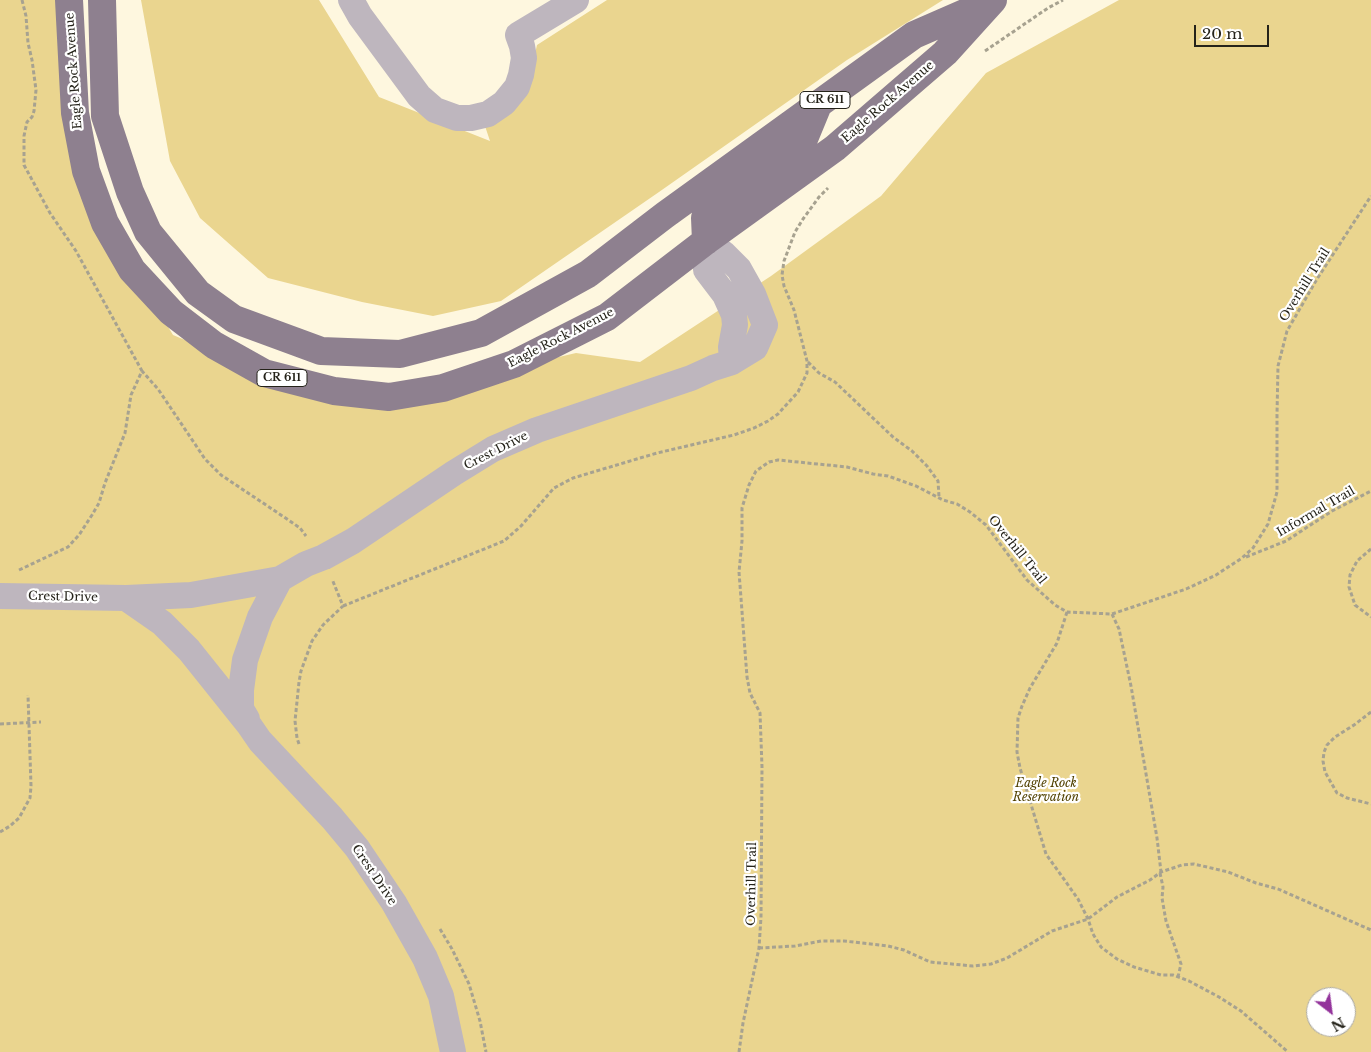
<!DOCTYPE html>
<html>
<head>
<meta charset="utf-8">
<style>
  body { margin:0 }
  #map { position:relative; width:1371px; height:1052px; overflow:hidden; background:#fef7df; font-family:"Libre Baskerville",serif }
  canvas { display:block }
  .north { position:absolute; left:1306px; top:987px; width:50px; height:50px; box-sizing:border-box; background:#fff; border:1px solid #a8a7a3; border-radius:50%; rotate:150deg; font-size:14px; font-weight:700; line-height:20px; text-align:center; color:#25231a }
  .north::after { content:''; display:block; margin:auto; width:18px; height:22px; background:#93339b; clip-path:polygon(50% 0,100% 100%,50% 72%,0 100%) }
  .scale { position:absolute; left:1194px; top:25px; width:75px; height:22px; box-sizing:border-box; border:2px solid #25231a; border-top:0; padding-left:6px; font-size:15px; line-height:18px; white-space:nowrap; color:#25231a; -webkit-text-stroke:4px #fff; paint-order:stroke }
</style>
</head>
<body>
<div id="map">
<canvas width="1371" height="1052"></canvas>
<div class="north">N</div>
<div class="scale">20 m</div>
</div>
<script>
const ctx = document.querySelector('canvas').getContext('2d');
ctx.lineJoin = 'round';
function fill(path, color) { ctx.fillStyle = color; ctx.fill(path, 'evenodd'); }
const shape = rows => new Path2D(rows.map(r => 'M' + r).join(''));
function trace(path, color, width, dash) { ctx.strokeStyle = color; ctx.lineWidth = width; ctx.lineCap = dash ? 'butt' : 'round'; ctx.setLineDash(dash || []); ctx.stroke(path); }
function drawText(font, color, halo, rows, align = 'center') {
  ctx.font = font + ' "Libre Baskerville",serif'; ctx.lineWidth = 4.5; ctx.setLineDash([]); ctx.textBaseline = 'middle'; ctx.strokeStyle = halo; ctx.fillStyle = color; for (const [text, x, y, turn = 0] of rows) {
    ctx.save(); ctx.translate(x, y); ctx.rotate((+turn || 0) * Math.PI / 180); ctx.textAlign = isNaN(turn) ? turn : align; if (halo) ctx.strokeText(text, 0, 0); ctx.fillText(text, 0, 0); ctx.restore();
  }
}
const green = shape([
  [0,0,65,0,111,232,173,335,296,386,448,383,576,353,640,362,771,276,881,196,986,73,1119,0,1371,0,1371,1052,0,1052],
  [1316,997,1346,997,1346,1027,1316,1027],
  [141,0,319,0,379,97,490,141,485,126,527,88,537,45,607,0,943,0,847,60,659,192,501,301,433,316,362,302,268,278,200,218,170,161]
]);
const path = shape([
  [22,0,26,16,28,43,32,60,36,90,34,111,32,117,27,122,24,136,24,165,50,213,76,251,142,371],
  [985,51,1048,8,1063,0],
  [808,362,819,373,835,382,893,437,912,451,927,466,938,481,939,497],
  [1371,549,1357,561,1350,575,1349,587,1355,605,1371,617],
  [1246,557,1286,541,1332,511,1371,491],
  [19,570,68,547,79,535,92,515,99,503,105,483,125,433,131,395,142,371,158,389,205,459,221,475,287,519,300,528,306,536],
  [343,606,504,541,521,526,554,488,573,478,657,453,734,435,754,428,768,421,778,414,798,392,807,373,807,361,794,310,784,286,782,275,784,261,795,232,803,219,819,197,828,188],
  [1067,612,1057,643,1030,688,1022,706,1018,718,1017,752,1020,768,1046,854,1078,899,1088,919,1093,934,1101,947,1117,959,1134,967,1161,975,1173,975,1189,981,1219,997,1241,1011,1288,1052],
  [1112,614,1119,629,1131,686,1157,838,1161,872],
  [1371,712,1354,725,1335,737,1327,745,1324,752,1323,761,1325,772,1337,793,1347,798,1371,804],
  [0,724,41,722],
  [299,744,297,738,295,721,299,682,301,671,312,641,323,625,343,606,332,579],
  [0,832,10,826,19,818,30,798,31,786,28,695],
  [1160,873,1163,887,1162,898,1166,921,1181,964,1178,977],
  [440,929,452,949,469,984,480,1021,486,1052],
  [759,948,795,946,821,941,844,941,888,946,904,950,930,962,973,966,991,964,1007,958,1052,931,1088,919,1117,897,1150,880,1161,872,1182,865,1194,864,1228,872,1256,883,1278,889,1371,930],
  [739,1052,743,1023,759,948,761,917,762,767,760,713,750,693,747,677,739,572,742,541,742,508,749,485,756,471,769,462,778,460,847,467,873,474,888,476,916,486,943,500,957,504,970,512,986,525,1027,580,1055,605,1067,612,1112,614,1186,589,1216,575,1242,558,1253,548,1268,524,1277,492,1277,415,1278,366,1287,331,1317,279,1371,196]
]);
const minor = shape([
  [351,0,360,16,419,96,435,110,457,118,471,118,488,114,504,103,517,87,521,75,524,58,522,46,518,35,576,0],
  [706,241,706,270,725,295,734,315,735,325,731,347,732,362],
  [0,596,126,598,191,595,280,579,306,564,324,557,353,541,454,473,493,449,537,430,691,378,713,368,732,362,755,348,765,325,753,294,739,269,723,253,706,241],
  [126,598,162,623,189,650,249,725,260,741,332,818,357,848,394,903,425,958,441,996,453,1052],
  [247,719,241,709,241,690,245,660,260,617,280,579]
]);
const primary = shape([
  [69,0,75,113,86,171,105,223,132,270,171,312,214,345,264,373,334,391,389,397,443,388,514,364,607,317,706,241,835,148,945,53,993,0],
  [102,0,105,116,130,192,148,232,198,293,234,319,321,351,400,354,481,333,588,274,665,215,914,35,983,5],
  [706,241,705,218,717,205,804,139,818,105]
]);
const shields = [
  [825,100,50],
  [282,378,50]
];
const shieldNames = [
  ["CR 611",825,100],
  ["CR 611",282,378]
];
const streetNames = [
  ["Eagle Rock Avenue",74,71,-94],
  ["Eagle Rock Avenue",888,102,-41],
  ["Overhill Trail",1305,285,-58],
  ["Eagle Rock Avenue",561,338,-27],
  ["Crest Drive",496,451,-27],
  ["Informal Trail",1316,512,-30],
  ["Overhill Trail",1017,550,51],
  ["Crest Drive",63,597,1],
  ["Crest Drive",374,875,56],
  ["Overhill Trail",752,884,-89]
];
const parkNames = [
  ["Eagle Rock",1046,784],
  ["Reservation",1046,798]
];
fill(green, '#ead58f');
trace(path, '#a7a290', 3, [4, 2.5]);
trace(minor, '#beb6be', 26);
trace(primary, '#8e808f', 28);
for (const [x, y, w] of shields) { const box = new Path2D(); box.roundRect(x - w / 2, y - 8.5, w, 17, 4); ctx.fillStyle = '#fff'; ctx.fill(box); trace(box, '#25231a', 1); }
drawText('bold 11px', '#25231a', null, shieldNames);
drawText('12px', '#25231a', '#fff', streetNames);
drawText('italic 12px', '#514100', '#fff', parkNames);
</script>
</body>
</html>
